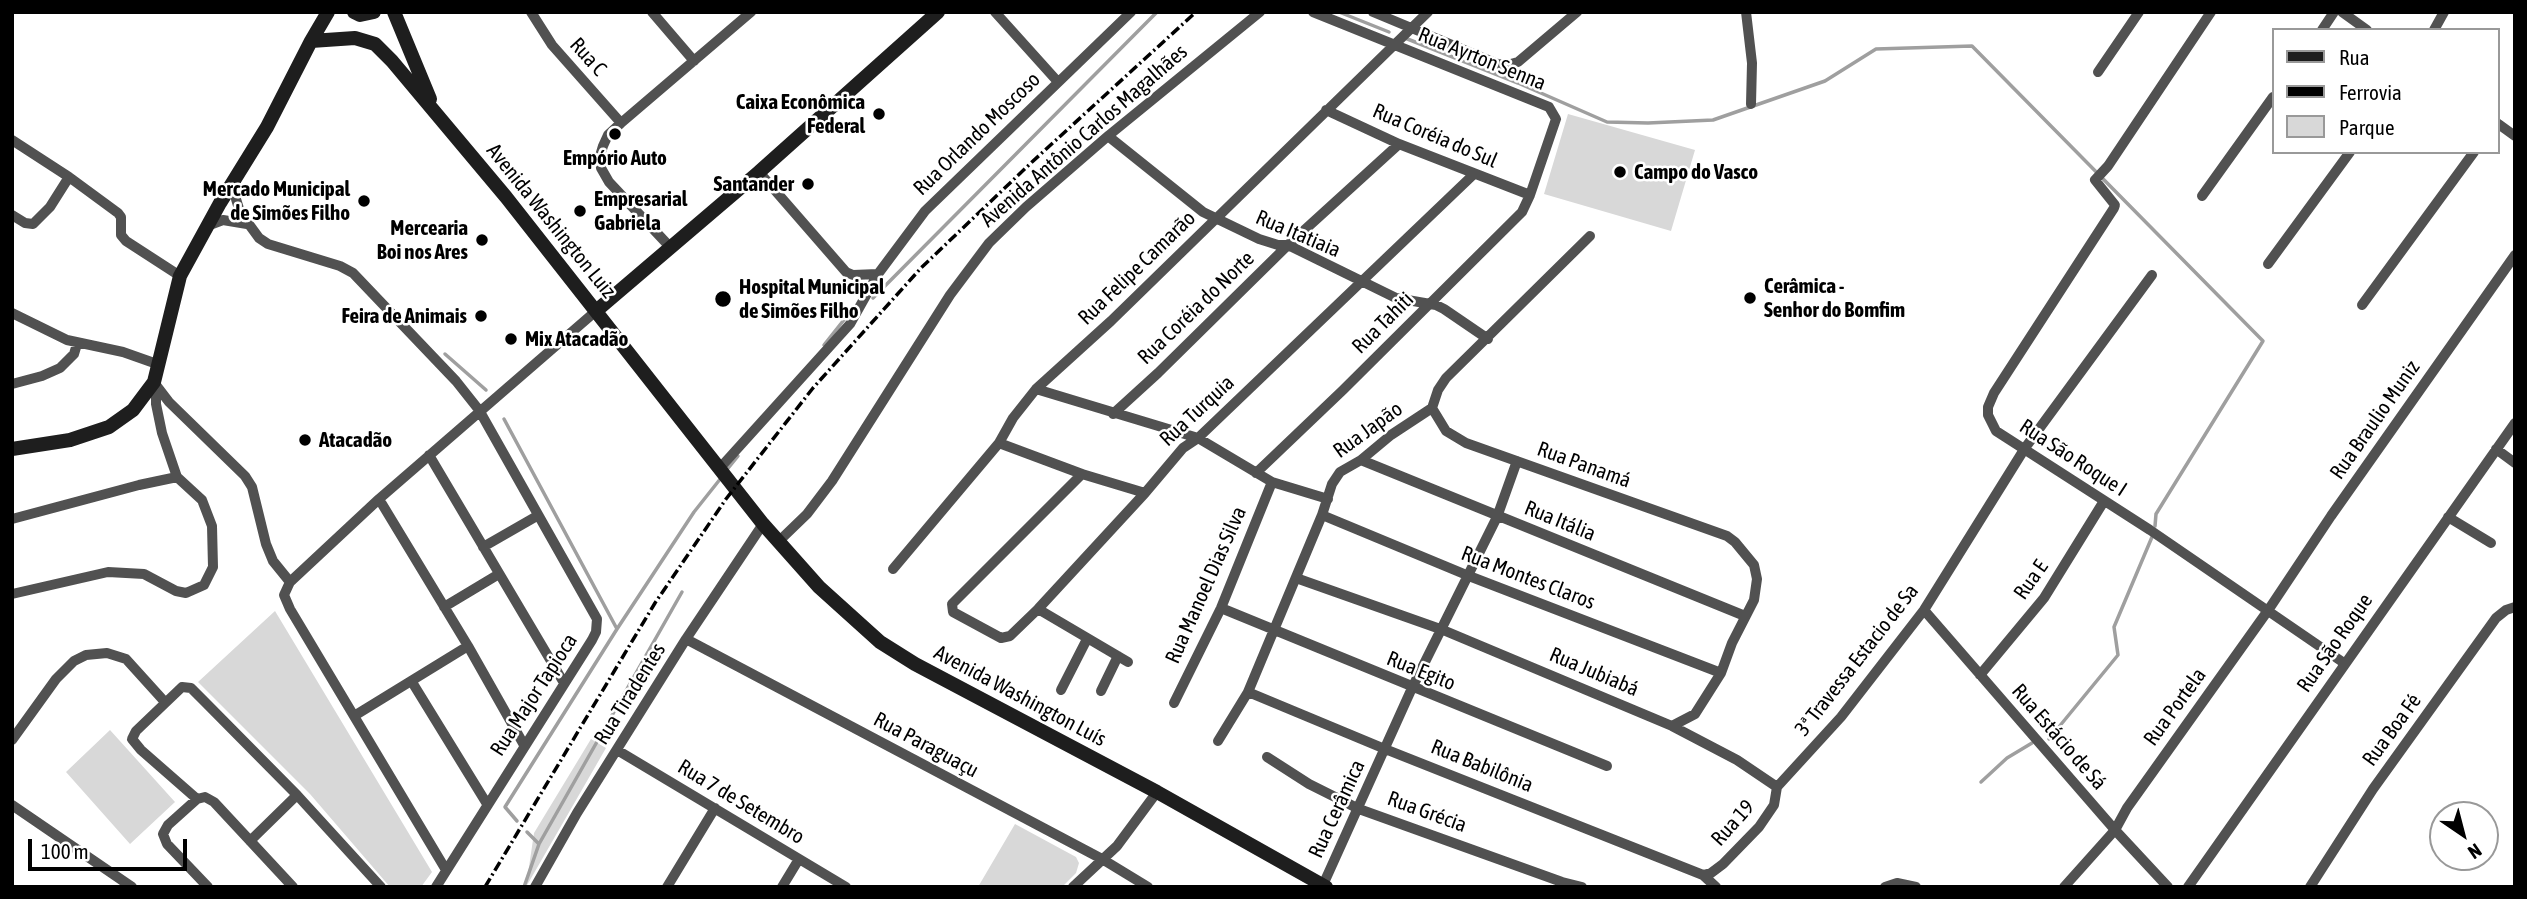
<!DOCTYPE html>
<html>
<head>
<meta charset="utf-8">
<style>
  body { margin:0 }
  #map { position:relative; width:2527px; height:899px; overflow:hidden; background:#fff; font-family:"Asap Condensed",sans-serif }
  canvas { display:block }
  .frame { position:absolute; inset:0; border:14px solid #000; pointer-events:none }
  .legend { position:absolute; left:2272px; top:28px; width:228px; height:126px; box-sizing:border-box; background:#fff; border:2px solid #999; margin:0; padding:9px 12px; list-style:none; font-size:21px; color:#000 }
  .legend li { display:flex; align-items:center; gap:14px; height:35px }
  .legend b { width:35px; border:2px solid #999 }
  .north { position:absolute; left:2429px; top:801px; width:70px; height:70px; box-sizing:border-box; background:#fff; border:2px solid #999; border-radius:50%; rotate:145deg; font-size:19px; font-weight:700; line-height:28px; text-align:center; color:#000 }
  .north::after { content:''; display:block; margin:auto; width:24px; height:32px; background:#000; clip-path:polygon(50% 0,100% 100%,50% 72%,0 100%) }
  .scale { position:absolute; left:28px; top:839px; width:159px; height:32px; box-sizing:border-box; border:4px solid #000; border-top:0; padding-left:9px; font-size:21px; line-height:24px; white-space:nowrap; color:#000; -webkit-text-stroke:5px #fff; paint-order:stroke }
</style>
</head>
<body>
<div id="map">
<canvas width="2527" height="899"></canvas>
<div class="frame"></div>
<ul class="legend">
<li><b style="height:9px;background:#1e1e1e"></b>Rua</li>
<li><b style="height:9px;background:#000"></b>Ferrovia</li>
<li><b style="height:19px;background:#d8d8d8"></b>Parque</li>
</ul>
<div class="north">N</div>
<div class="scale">100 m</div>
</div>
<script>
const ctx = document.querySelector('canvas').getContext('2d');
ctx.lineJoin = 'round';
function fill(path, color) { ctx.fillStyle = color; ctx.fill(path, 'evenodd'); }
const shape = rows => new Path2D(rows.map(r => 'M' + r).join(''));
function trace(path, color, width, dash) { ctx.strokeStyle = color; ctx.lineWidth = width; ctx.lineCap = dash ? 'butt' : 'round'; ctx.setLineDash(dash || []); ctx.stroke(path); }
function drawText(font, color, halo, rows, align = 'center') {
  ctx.font = font + ' "Asap Condensed",sans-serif'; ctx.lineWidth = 5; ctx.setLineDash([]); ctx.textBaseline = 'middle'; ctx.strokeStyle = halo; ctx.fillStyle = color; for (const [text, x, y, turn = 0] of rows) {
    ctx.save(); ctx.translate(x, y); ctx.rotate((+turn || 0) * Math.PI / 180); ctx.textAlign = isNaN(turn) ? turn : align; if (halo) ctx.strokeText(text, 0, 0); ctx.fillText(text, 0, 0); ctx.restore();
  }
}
const green = shape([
  [1568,114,1695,150,1671,231,1544,194],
  [275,611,432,872,421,887,390,887,310,794,198,682],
  [110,730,175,802,130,844,66,772],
  [591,739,606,748,526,887,534,833],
  [1015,824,1076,857,1079,863,1076,873,1062,887,978,887]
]);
const stream = shape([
  [1339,12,1389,32],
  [1405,38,1518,83,1607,122,1648,123,1713,120,1825,81,1876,49,1972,46,2263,341,2156,514,2155,526],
  [873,298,1157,12],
  [824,345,847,316],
  [445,354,486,390],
  [504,419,617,629],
  [725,472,738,456],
  [2049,739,2118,655,2114,627,2152,537],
  [1981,782,2007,758,2032,743],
  [517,821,505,807,617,629,694,512,721,478],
  [539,844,682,592],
  [524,887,539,844,527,832]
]);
const street = shape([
  [531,12,552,45,621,123],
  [652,12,694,61],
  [995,12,1058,82],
  [1373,12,1498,64,1507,65,1518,62,1577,12],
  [1746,12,1752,63,1751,104],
  [2211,12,2108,166,2095,180,2115,205,2114,208,1994,393,1988,407,1988,415,1996,431,2150,530,2344,663],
  [2342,12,2367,30],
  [2322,30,2334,12],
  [2434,30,2444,12],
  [2098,72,2139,12],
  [1326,110,1399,144,1530,195],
  [2497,123,2515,136],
  [1108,136,1203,212,1259,239,1278,245,1288,245,1396,298,1436,305,1444,309,1488,339],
  [12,140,69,177,118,213,121,217,121,235,126,241,180,276],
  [759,172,846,272,853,275,878,274],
  [236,177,236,199,240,212,259,238,268,244,340,266,353,273,456,381,479,410,597,619,596,632,592,640,436,887],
  [2202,196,2273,97],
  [12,215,25,223,33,224,50,207,69,177],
  [207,226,223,220,247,224],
  [671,248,609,182,601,168,600,156,603,146,608,135,621,123,751,12],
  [2268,264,2350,152],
  [2362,305,2474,152],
  [12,313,67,340,123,352,157,364],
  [12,384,42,376,60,368,74,354,77,344],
  [156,385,169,402,245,476,252,487,266,544,273,561,290,582],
  [156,385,156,404,162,433,177,477],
  [1036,389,1198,438,1272,482,1328,499],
  [1432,408,1446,431,1466,443,1727,536,1735,542,1754,565,1757,579,1754,600,1732,643,1721,673,1695,714,1672,726],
  [1113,414,1158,373,1288,245,1399,144],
  [999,443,1082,474,1145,493],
  [2496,449,2515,463],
  [429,455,564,683],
  [1361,460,1745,616],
  [719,469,850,324,878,274,925,211,1131,12],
  [1256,473,1343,390,1522,212,1530,195,1556,119,1549,107,1313,12],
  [1082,474,952,604,953,612,1001,638,1010,636,1038,609,1145,493,1183,448,1198,438,1474,174],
  [379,499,468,646,524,745],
  [1322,515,1469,576,1721,673],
  [2448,517,2491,543],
  [12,519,139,485,177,477],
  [778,542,807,514,832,481,950,295,989,243,1026,207,1108,136,1260,12],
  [483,547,537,516],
  [893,569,999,443,1013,418,1036,389,1111,321,1428,12],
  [1296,578,1443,630,1672,726,1737,760,1777,787],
  [12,594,108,572,144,574,176,591,186,593,204,585,213,567,212,526,202,500,177,477],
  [444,607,499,574],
  [1221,608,1607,766],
  [1038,609,1128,662],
  [1924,610,2115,830,2168,887],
  [686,639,1102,859,1148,887],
  [1980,675,2044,598,2104,501],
  [412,682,487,804],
  [1061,690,1087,639],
  [1101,691,1118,656],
  [1248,692,1385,749,1703,875,1716,887],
  [1174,703,1221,608,1272,482],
  [354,716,468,646],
  [12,740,56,679,74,661,86,655,107,653,126,659,164,701],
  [1218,741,1248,692,1322,515,1332,484,1340,472,1361,460,1391,435,1432,408,1438,390,1446,378,1590,236],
  [617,750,846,887],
  [1267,757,1309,784,1359,809,1562,882,1582,887],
  [1777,787,1841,717,1924,610,2025,448,2152,275],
  [197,799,141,750,132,739,136,731,182,687,191,688,203,700,297,795,381,887],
  [12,805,132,887],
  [250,841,297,795],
  [446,870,290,609,284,595,290,582,379,499,596,311],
  [1703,875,1711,873,1723,864,1759,827,1774,805,1777,787],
  [1323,885,1412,688,1497,517,1517,461],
  [208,887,167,844,163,834,168,825,197,799,205,797,214,802,293,887],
  [535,887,577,813,686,639,763,524],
  [667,887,715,808],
  [782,887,799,859],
  [1073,887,1117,846,1157,792],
  [1885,887,1897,883,1916,887],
  [2064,887,2115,830,2127,808,2269,609,2331,516,2515,255],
  [2188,887,2515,423],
  [2310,887,2373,789,2496,618,2506,610,2515,607]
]);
const secondary = shape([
  [354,12,360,15,374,12],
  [394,12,430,99],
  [311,41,355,38,375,44,392,61,506,197,763,524,819,587,880,642,915,664,1157,792,1326,887],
  [596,311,759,172,938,12],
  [12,449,70,440,109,427,133,410,154,382,180,276,220,203,267,127,311,41,328,12]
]);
const rail = shape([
  [485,887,655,603,726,499,813,388,921,268,1032,162,1196,12]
]);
const markers = [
  [879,114,7,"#000"],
  [615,134,7,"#000"],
  [1620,172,7,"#000"],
  [808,184,7,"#000"],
  [364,201,7,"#000"],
  [580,211,7,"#000"],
  [482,240,7,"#000"],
  [1750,298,7,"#000"],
  [723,299,9,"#000"],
  [481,316,7,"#000"],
  [511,339,7,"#000"],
  [305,440,7,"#000"]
];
const streetNames = [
  ["Rua C",588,57,48],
  ["Rua Ayrton Senna",1482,59,22],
  ["Rua Orlando Moscoso",977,134,-44],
  ["Avenida Antônio Carlos Magalhães",1084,136,-41],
  ["Rua Coréia do Sul",1435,136,23],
  ["Avenida Washington Luiz",551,221,51],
  ["Rua Itatiaia",1298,234,23],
  ["Rua Felipe Camarão",1137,268,-44],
  ["Rua Coréia do Norte",1196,308,-44],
  ["Rua Tahiti",1383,323,-45],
  ["Rua Turquia",1197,411,-43],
  ["Rua Braulio Muniz",2375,420,-55],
  ["Rua Japão",1368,430,-36],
  ["Rua São Roque I",2073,458,33],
  ["Rua Panamá",1584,465,20],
  ["Rua Itália",1560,521,22],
  ["Rua Montes Claros",1528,578,21],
  ["Rua E",2031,580,-55],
  ["Rua Manoel Dias Silva",1206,585,-66],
  ["Rua São Roque",2335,643,-55],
  ["3ª Travessa Estacio de Sa",1857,660,-52],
  ["Rua Egito",1421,671,22],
  ["Rua Jubiabá",1594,672,23],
  ["Rua Tiradentes",630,694,-58],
  ["Rua Major Tapioca",534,695,-57],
  ["Avenida Washington Luís",1020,696,28],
  ["Rua Portela",2175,707,-54],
  ["Rua Boa Fé",2392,730,-54],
  ["Rua Estácio de Sá",2059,737,49],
  ["Rua Paraguaçu",926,745,28],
  ["Rua Babilônia",1482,766,22],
  ["Rua 7 de Setembro",741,802,31],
  ["Rua Cerâmica",1337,809,-65],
  ["Rua Grécia",1427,812,20],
  ["Rua 19",1733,823,-48]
];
const poiNames = [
  ["Caixa Econômica",865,102,"right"],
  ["Federal",865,126,"right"],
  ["Empório Auto",615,158,"center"],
  ["Campo do Vasco",1634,172],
  ["Santander",794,184,"right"],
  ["Mercado Municipal",350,189,"right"],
  ["de Simões Filho",350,213,"right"],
  ["Empresarial",594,199],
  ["Gabriela",594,223],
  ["Mercearia",468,228,"right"],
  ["Boi nos Ares",468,252,"right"],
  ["Cerâmica -",1764,286],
  ["Senhor do Bomfim",1764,310],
  ["Hospital Municipal",739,287],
  ["de Simões Filho",739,311],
  ["Feira de Animais",467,316,"right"],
  ["Mix Atacadão",525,339],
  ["Atacadão",319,440]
];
fill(green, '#d8d8d8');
trace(stream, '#9f9f9f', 3.5);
trace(street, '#515151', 10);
trace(secondary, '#1e1e1e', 14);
trace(rail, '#000', 3.5, [10, 3.5, 2, 3.5]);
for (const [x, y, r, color] of markers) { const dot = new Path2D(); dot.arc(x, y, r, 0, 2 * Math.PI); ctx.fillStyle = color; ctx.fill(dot); trace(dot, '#fff', 2.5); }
drawText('21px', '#000', '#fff', streetNames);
drawText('bold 21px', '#000', '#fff', poiNames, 'left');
</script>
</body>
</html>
